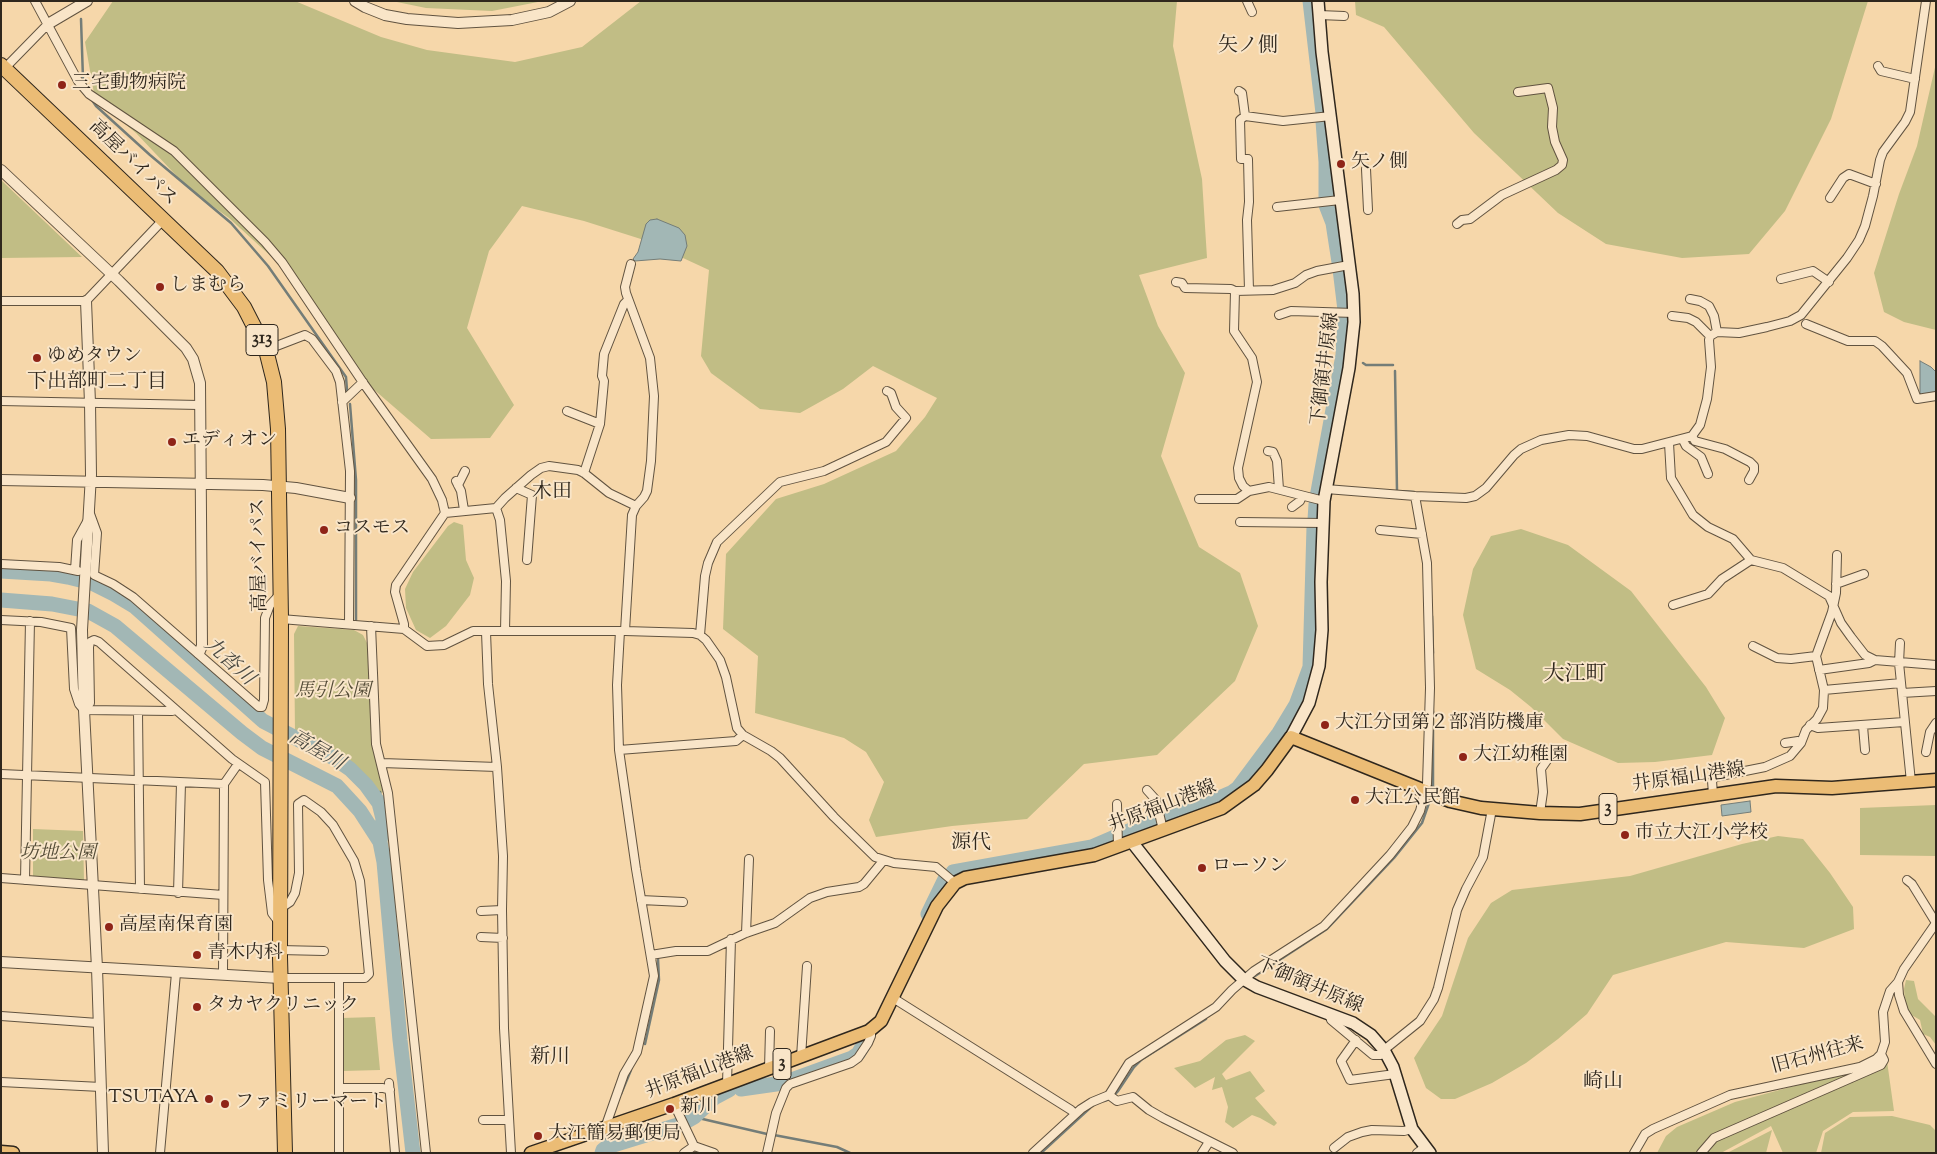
<!DOCTYPE html>
<html>
<head>
<meta charset="utf-8">
<style>
  body { margin:0 }
  #map { position:relative; width:1937px; height:1154px; overflow:hidden; background:#f6d7aa; font-family:"Sorts Mill Goudy",serif }
  canvas { display:block }
  .frame { position:absolute; inset:0; border:2px solid #2f271d; pointer-events:none }
</style>
</head>
<body>
<div id="map">
<canvas width="1937" height="1154"></canvas>
<div class="frame"></div>
</div>
<script>
const ctx = document.querySelector('canvas').getContext('2d');
ctx.lineJoin = 'round';
function fill(path, color) { ctx.fillStyle = color; ctx.fill(path, 'evenodd'); }
const shape = rows => new Path2D(rows.map(r => 'M' + r).join(''));
function trace(path, color, width, dash) { ctx.strokeStyle = color; ctx.lineWidth = width; ctx.lineCap = dash ? 'butt' : 'round'; ctx.setLineDash(dash || []); ctx.stroke(path); }
function drawText(font, color, halo, rows, align = 'center') {
  ctx.font = font + ' "Sorts Mill Goudy","Noto Serif JP",serif'; ctx.lineWidth = 4; ctx.setLineDash([]); ctx.textBaseline = 'middle'; ctx.strokeStyle = halo; ctx.fillStyle = color; for (const [text, x, y, turn = 0] of rows) {
    ctx.save(); ctx.translate(x, y); ctx.rotate((+turn || 0) * Math.PI / 180); ctx.textAlign = isNaN(turn) ? turn : align; if (halo) ctx.strokeText(text, 0, 0); ctx.fillText(text, 0, 0); ctx.restore();
  }
}
const green = shape([
  [113,1,295,1,381,37,427,50,515,62,582,47,641,1,1177,1,1173,46,1202,179,1207,258,1139,275,1158,326,1185,373,1161,456,1199,547,1240,573,1258,626,1235,681,1157,755,1084,764,1027,819,952,826,876,837,869,820,884,782,866,752,844,738,755,713,758,656,723,629,726,554,776,499,824,484,896,451,925,417,937,398,873,366,843,389,800,413,760,409,711,373,701,356,709,270,644,240,584,221,522,206,489,251,467,328,514,405,490,438,431,439,364,381,329,324,297,280,229,218,189,189,136,133,95,99,85,42],
  [392,1,543,1,492,11,426,8],
  [1355,1,1868,1,1831,119,1785,211,1749,254,1682,258,1606,244,1558,213,1474,133,1384,27,1356,15],
  [1936,63,1936,330,1904,322,1884,312,1874,273,1899,194,1917,146],
  [1,180,82,257,1,258],
  [454,522,463,525,466,560,474,578,470,595,446,626,430,638,416,630,406,608,405,589,413,572,448,526],
  [1521,529,1568,545,1631,591,1706,687,1725,718,1712,755,1655,762,1618,763,1563,739,1531,707,1510,690,1476,669,1463,615,1473,569,1491,536],
  [298,626,354,630,363,635,369,647,377,763,383,792,378,795,368,780,348,762,295,733,294,634],
  [1936,805,1936,856,1860,855,1860,808],
  [33,829,83,831,84,881,33,877],
  [1778,836,1803,839,1830,873,1853,907,1854,929,1804,948,1726,942,1613,975,1587,1014,1558,1039,1526,1063,1492,1083,1455,1099,1441,1099,1426,1088,1414,1058,1442,1016,1468,938,1491,903,1512,890,1630,876,1742,844],
  [1906,980,1914,981,1918,999,1936,1017,1936,1045,1930,1037,1923,1034,1920,1020,1910,1014,1905,1002,1904,989],
  [375,1017,380,1070,343,1071,342,1018],
  [1245,1035,1255,1041,1222,1074,1226,1080,1250,1071,1265,1091,1255,1098,1277,1123,1274,1126,1260,1118,1252,1115,1233,1128,1225,1122,1228,1107,1222,1087,1212,1090,1215,1077,1195,1088,1174,1068,1200,1061,1226,1040],
  [1887,1061,1894,1111,1853,1112,1823,1131,1816,1153,1783,1153,1771,1126,1721,1153,1657,1153,1666,1136,1677,1127,1735,1102],
  [1892,1116,1930,1125,1936,1131,1936,1153,1821,1153,1825,1133,1850,1117],
  [1772,1130,1766,1153,1727,1153]
]);
const water = shape([
  [657,219,679,228,685,235,687,246,681,261,660,259,635,261,633,259,638,252,646,224,650,220,657,219],
  [1920,361,1931,367,1936,372,1936,393,1920,397,1920,361],
  [1750,801,1751,812,1722,816,1721,805,1750,801]
]);
const stream = shape([
  [81,19,83,79],
  [92,100,96,106,150,155,231,223,268,266,346,377,347,390],
  [1363,363,1366,365,1393,365],
  [1395,371,1397,491,1414,492],
  [350,404,356,480,356,620],
  [1432,616,1433,653],
  [1433,787,1433,711],
  [380,792,382,811],
  [1255,976,1327,929,1394,858,1422,823,1429,803],
  [645,1044,659,980,658,959],
  [621,1094,631,1070],
  [1104,1101,1110,1099,1118,1091,1134,1067,1141,1060,1206,1019],
  [694,1117,767,1134],
  [774,1135,837,1147,850,1153],
  [603,1150,606,1135],
  [1041,1153,1090,1108]
]);
const river = shape([
  [1310,1,1323,113],
  [1323,121,1326,162,1326,199],
  [1326,205,1333,223,1339,262],
  [1317,497,1343,355,1345,310,1340,269],
  [1315,520,1316,504],
  [1,571,51,574,68,577,92,583,114,594,134,606,263,721,334,758,350,769,366,785,379,803,383,819,380,842],
  [1,600,52,604,88,611,115,626,242,733,262,748,337,786,360,811,380,842,384,862,400,1040,413,1153],
  [953,872,1092,847,1143,825,1210,802,1231,793,1238,788,1279,733,1296,705,1310,667,1314,527],
  [928,914,946,877],
  [741,1089,783,1083,852,1058,858,1054,864,1044],
  [687,1121,694,1117,714,1098,729,1090],
  [602,1153,603,1150,607,1147,678,1125]
]);
const minor = shape([
  [35,1,78,81,89,94,174,151,265,242,282,262,364,384,432,479,442,500,445,513,396,585,395,592,404,624,404,629],
  [1247,1,1252,12],
  [1319,15,1344,16],
  [1878,66,1881,71,1915,79],
  [5,68,48,24],
  [1239,91,1242,93,1245,116,1240,120,1241,159,1248,159,1249,202,1247,220,1249,290],
  [1245,116,1283,121,1331,116],
  [1366,169,1368,210],
  [1830,198,1843,178,1849,174,1876,184],
  [1277,207,1340,200],
  [1457,224,1462,220,1470,219,1502,195,1556,170,1562,165,1563,160,1555,142,1552,127,1553,108,1548,88,1518,92],
  [1781,279,1813,271,1829,282],
  [1176,282,1182,283,1185,288,1231,289,1235,291,1273,290,1295,283,1306,275,1317,271,1349,265],
  [1235,291,1234,331,1252,358,1257,382,1238,468,1239,478,1243,486,1249,491],
  [1690,299,1700,301,1709,306,1714,316,1717,332],
  [1,301,86,301,163,220],
  [1279,315,1291,311,1354,313],
  [1672,316,1688,318,1696,322,1710,336],
  [1806,324,1848,341,1875,341,1882,346,1907,373,1917,399,1936,396],
  [266,350,305,335,312,339,336,371,340,382,350,471,349,624],
  [1,401,199,405],
  [342,402,363,382],
  [567,411,600,424],
  [1692,436,1695,441,1725,449,1750,462,1754,466,1754,471,1749,480],
  [1683,440,1686,446,1701,457,1708,474],
  [1669,443,1671,478,1693,515,1708,527,1733,539,1751,560,1783,568,1829,596,1841,623,1851,637,1865,655,1875,660],
  [1268,451,1273,452,1277,461,1279,489],
  [584,473,600,424,604,381,602,376,604,354,624,304,628,300],
  [456,481,461,491,464,510],
  [458,485,465,471],
  [516,488,532,495,527,560],
  [1326,489,1415,496,1466,498,1475,496,1486,488,1514,455,1521,449,1541,440,1569,435,1587,436,1634,449,1642,449,1692,436,1700,425,1707,399,1711,367,1709,340,1710,336,1717,332,1739,333,1767,327,1790,321,1801,315,1847,258,1859,240,1865,226,1873,196,1880,160,1883,152,1905,122,1910,112,1926,1],
  [1199,499,1237,499,1249,491,1269,487,1324,501],
  [1292,507,1300,501,1302,496],
  [496,508,500,520,506,581,505,631],
  [89,511,97,533,94,575,113,584,133,597,259,707,262,707,264,700,265,618,270,605,280,594],
  [445,513,496,508,505,498,531,475,541,468,549,466,578,470,584,473,609,493,636,506],
  [1240,522,1323,523],
  [1380,530,1422,534],
  [1,564,59,567,78,571],
  [75,570,77,540,88,520],
  [1836,584,1864,574],
  [1673,605,1708,594,1722,579,1751,560],
  [281,619,404,629,427,646,444,645,473,631,625,631,693,633,700,635,706,640,720,660,726,677,737,728,743,735,771,751,780,758,834,817,875,857,894,863,936,867,955,883],
  [1,620,41,622,71,628,74,689,79,704,84,710],
  [371,626,376,744,388,793,426,1153],
  [625,631,632,515,636,506,644,497,647,491,651,461,654,396,650,358,626,293,625,287,631,264],
  [486,632,488,684,497,767,503,856,502,910,504,1028,511,1153],
  [700,635,705,576,708,563,717,542,780,482,824,471,886,442,906,418,896,407,891,393,887,391],
  [1900,643,1899,663,1911,782],
  [1753,646,1777,658,1791,659,1816,656],
  [1819,670,1869,663,1875,660,1936,665],
  [1824,690,1901,683],
  [1902,693,1936,691],
  [84,710,90,703,89,647,90,642,94,640,99,642,232,759,265,782,268,880,272,913,278,921],
  [84,710,172,711,176,710],
  [138,712,140,889],
  [1810,725,1818,728,1904,722],
  [1863,726,1865,750],
  [1785,743,1798,741,1801,743],
  [619,750,736,741,743,735],
  [1926,752,1930,732,1936,723],
  [382,763,497,767],
  [1,774,224,784,223,975],
  [224,784,238,764],
  [1147,790,1156,800,1163,830],
  [1713,794,1712,781,1715,777,1765,767,1790,756,1801,743,1806,730,1817,719,1823,708,1824,690,1816,656,1832,612,1836,593,1837,555],
  [1117,804,1118,847],
  [1540,813,1543,792,1541,769,1555,749],
  [1,878,223,895],
  [25,880,30,621],
  [1907,880,1912,884,1936,923],
  [178,893,181,783],
  [641,900,683,902],
  [481,911,502,910],
  [746,933,749,859],
  [481,937,503,938],
  [280,950,324,951],
  [651,955,676,951,708,951,746,933,775,923,810,898,827,892,859,887,864,884,883,861],
  [280,978,365,978,369,974,360,881,354,861,333,825,321,812,304,800,298,804,299,873,295,893,290,902,281,908],
  [1898,982,1899,995,1904,1011,1936,1064],
  [893,998,1071,1110,1075,1114],
  [1329,1013,1331,1020,1373,1055,1381,1055,1385,1053],
  [1,1016,98,1023],
  [1356,1040,1341,1061,1350,1080,1395,1074],
  [1384,1050,1420,1021,1434,999,1438,988,1457,910,1466,889,1483,857,1492,809],
  [801,1057,807,966],
  [769,1068,770,1031],
  [1,1082,101,1087],
  [389,1083,395,1153],
  [727,1084,731,939],
  [339,1088,383,1088,390,1090],
  [1109,1095,1117,1101,1133,1097,1149,1110,1163,1118,1233,1153],
  [674,1104,694,1146],
  [483,1120,509,1120],
  [605,1128,624,1074,637,1052,654,976,636,869,619,750,617,685,620,631],
  [1334,1148,1348,1137,1362,1132,1372,1130,1404,1131,1412,1129],
  [160,1153,176,973],
  [339,1153,339,978],
  [684,1153,694,1146,714,1153],
  [767,1153,776,1113,786,1088,790,1084,851,1063,858,1058,868,1043,871,1036,871,1030],
  [1033,1153,1081,1109,1092,1102,1109,1095,1129,1063,1216,1007,1232,990,1254,971,1324,926,1390,855,1412,827,1420,811,1427,784,1430,688,1427,563,1415,496],
  [1202,1153,1209,1142],
  [1417,1153,1425,1147],
  [1634,1153,1645,1134,1653,1129,1730,1095,1860,1067,1876,1059,1881,1054,1885,1042,1883,1012,1890,991,1898,982,1904,969,1936,923],
  [1701,1153,1714,1138,1881,1065,1884,1060,1881,1054]
]);
const tertiary = shape([
  [355,1,365,7,385,15,407,19,458,23,512,20,549,12,570,1],
  [48,24,87,1],
  [1,170,119,281,186,348,193,359,200,383,202,646,199,653],
  [86,301,90,403,91,475,82,630,84,710,97,968,103,1153],
  [1,480,263,485,296,488,350,498],
  [1,962,280,978]
]);
const secondary = shape([
  [1291,737,1309,703,1319,666,1322,630,1321,582,1324,501,1349,368,1354,322,1353,294,1322,52,1318,1],
  [1132,842,1225,961,1243,979,1257,987,1353,1023,1371,1035,1384,1050,1393,1067,1412,1129,1430,1153]
]);
const primary = shape([
  [1,1152,13,1153],
  [531,1153,674,1104,869,1031,881,1021,937,906,955,883,965,878,1094,855,1222,808,1254,785,1267,770,1291,737,1450,801,1481,808,1540,813,1580,814,1776,786,1832,788,1936,780]
]);
const trunk = shape([
  [1,65,217,271,244,307,266,350,274,382,278,429,281,619,280,957,285,1153]
]);
const markers = [
  [62,85,5,"#8f2418"],
  [1341,164,5,"#8f2418"],
  [160,287,5,"#8f2418"],
  [37,358,5,"#8f2418"],
  [172,442,5,"#8f2418"],
  [324,530,5,"#8f2418"],
  [1325,725,5,"#8f2418"],
  [1463,757,5,"#8f2418"],
  [1355,800,5,"#8f2418"],
  [1625,835,5,"#8f2418"],
  [1202,868,5,"#8f2418"],
  [109,927,5,"#8f2418"],
  [197,955,5,"#8f2418"],
  [197,1007,5,"#8f2418"],
  [209,1099,5,"#8f2418"],
  [225,1104,5,"#8f2418"],
  [670,1109,5,"#8f2418"],
  [538,1136,5,"#8f2418"]
];
const shields = [
  [262,340,32],
  [1608,809,18],
  [782,1064,18]
];
const shieldNames = [
  ["313",262,340],
  ["3",1608,809],
  ["3",782,1064]
];
const poiNames = [
  ["三宅動物病院",72,85],
  ["矢ノ側",1351,164],
  ["しまむら",170,287],
  ["ゆめタウン",47,358],
  ["エディオン",182,442],
  ["コスモス",334,530],
  ["大江分団第２部消防機庫",1335,725],
  ["大江幼稚園",1473,757],
  ["大江公民館",1365,800],
  ["市立大江小学校",1635,835],
  ["ローソン",1212,868],
  ["高屋南保育園",119,927],
  ["青木内科",207,955],
  ["タカヤクリニック",207,1007],
  ["TSUTAYA",199,1099,"right"],
  ["ファミリーマート",235,1104],
  ["新川",680,1109],
  ["大江簡易郵便局",548,1136]
];
const streetNames = [
  ["高屋バイパス",132,164,44],
  ["下御領井原線",1327,369,-83],
  ["高屋バイパス",261,555,-91],
  ["井原福山港線",1689,779,-8],
  ["井原福山港線",1163,808,-21],
  ["下御領井原線",1309,987,23],
  ["旧石州往来",1818,1057,-15],
  ["井原福山港線",700,1074,-21]
];
const parkNames = [
  ["馬引公園",333,693],
  ["坊地公園",58,855]
];
const neighbourhoodNames = [
  ["矢ノ側",1248,48],
  ["下出部町二丁目",97,384],
  ["木田",552,494],
  ["源代",971,845],
  ["新川",550,1059],
  ["崎山",1603,1084]
];
const waterNames = [
  ["九沓川",228,663,42],
  ["高屋川",316,752,30]
];
const quarterNames = [
  ["大江町",1575,676]
];
fill(green, '#c1bd85');
fill(water, '#a2b7b5');
trace(water, '#747d78', 1);
trace(stream, '#747d78', 2.5);
trace(river, '#a2b7b5', 15);
trace(minor, '#615340', 10);
trace(tertiary, '#615340', 12);
trace(secondary, '#2f271d', 14);
trace(primary, '#2f271d', 15);
trace(trunk, '#2f271d', 16);
trace(minor, '#f9e5c8', 8);
trace(tertiary, '#f9e5c8', 10);
trace(secondary, '#f9e5c8', 11);
trace(primary, '#ebbc75', 12);
trace(trunk, '#ebbc75', 14);
for (const [x, y, r, color] of markers) { const dot = new Path2D(); dot.arc(x, y, r, 0, 2 * Math.PI); ctx.fillStyle = color; ctx.fill(dot); trace(dot, '#f9e5c8', 2); }
for (const [x, y, w] of shields) { const box = new Path2D(); box.roundRect(x - w / 2, y - 15.5, w, 31, 4); ctx.fillStyle = '#f9e5c8'; ctx.fill(box); trace(box, '#2f271d', 1); }
drawText('bold 18px', '#2f271d', null, shieldNames);
drawText('19px', '#2f271d', '#f9e5c8', poiNames, 'left');
drawText('19px', '#2f271d', '#f9e5c8', streetNames);
drawText('italic 19px', '#544c37', '#f9e5c8', parkNames);
drawText('20px', '#2f271d', '#f9e5c8', neighbourhoodNames);
drawText('italic 20px', '#4c4b43', '#f9e5c8', waterNames);
drawText('21px', '#2f271d', '#f9e5c8', quarterNames);
</script>
</body>
</html>
